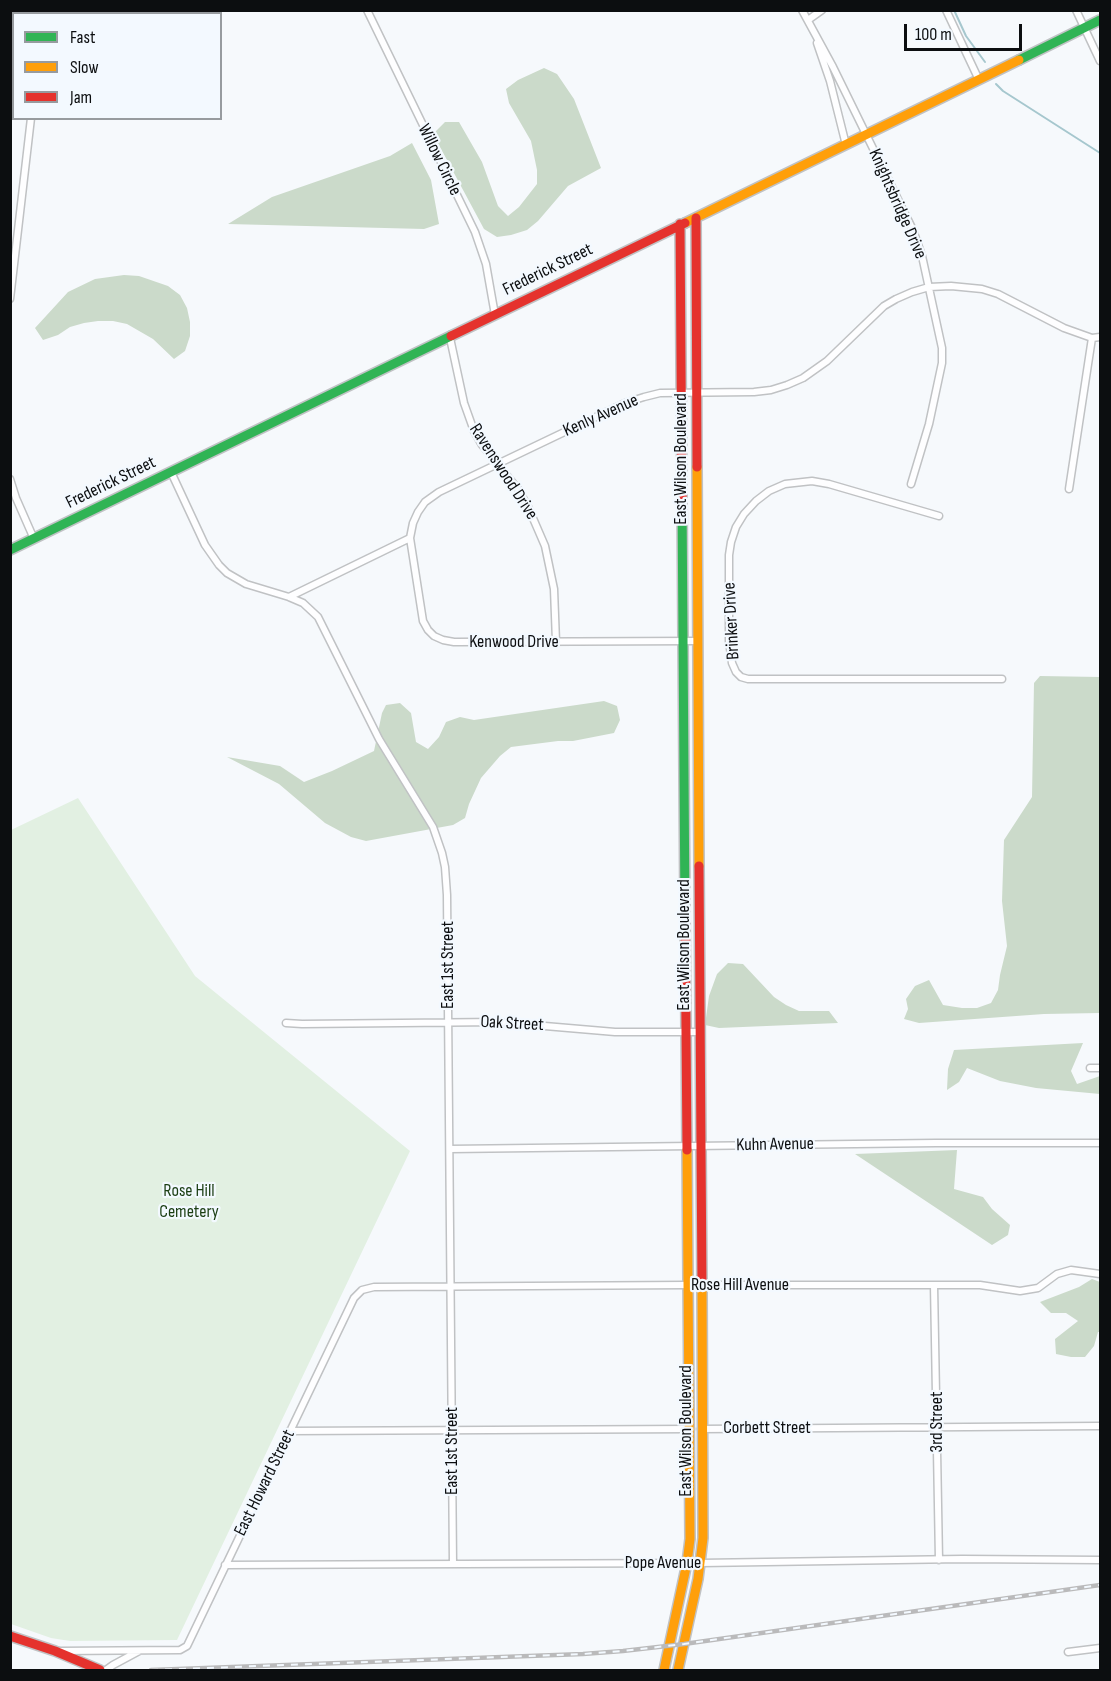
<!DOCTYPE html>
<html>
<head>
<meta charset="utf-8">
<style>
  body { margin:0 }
  #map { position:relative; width:1111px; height:1681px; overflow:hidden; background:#f6f9fc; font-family:"Sofia Sans Condensed",sans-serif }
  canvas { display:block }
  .frame { position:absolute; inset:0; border:12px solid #0c0e10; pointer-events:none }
  .legend { position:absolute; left:12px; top:12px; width:210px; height:108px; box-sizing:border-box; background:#f3f9ff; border:2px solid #979b9f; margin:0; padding:8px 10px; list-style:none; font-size:18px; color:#0c0e10 }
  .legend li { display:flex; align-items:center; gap:12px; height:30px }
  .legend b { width:30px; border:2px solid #979b9f }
  .scale { position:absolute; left:904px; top:24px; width:118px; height:27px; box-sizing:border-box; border:3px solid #0c0e10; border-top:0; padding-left:8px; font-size:18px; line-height:21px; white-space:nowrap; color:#0c0e10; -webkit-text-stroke:4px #f3f9ff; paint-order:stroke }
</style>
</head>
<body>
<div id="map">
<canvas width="1111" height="1681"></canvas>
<div class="frame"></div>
<ul class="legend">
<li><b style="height:8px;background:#30b455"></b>Fast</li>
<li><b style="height:8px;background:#ff9f0a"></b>Slow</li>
<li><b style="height:8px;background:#e5322d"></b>Jam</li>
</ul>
<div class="scale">100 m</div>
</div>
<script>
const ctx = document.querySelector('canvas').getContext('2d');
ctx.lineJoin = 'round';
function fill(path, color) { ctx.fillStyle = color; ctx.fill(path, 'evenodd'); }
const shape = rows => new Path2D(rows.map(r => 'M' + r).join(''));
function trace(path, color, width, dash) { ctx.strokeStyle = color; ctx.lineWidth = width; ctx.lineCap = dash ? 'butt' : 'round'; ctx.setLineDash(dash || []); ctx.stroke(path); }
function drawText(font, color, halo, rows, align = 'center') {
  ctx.font = font + ' "Sofia Sans Condensed",sans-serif'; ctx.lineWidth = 4.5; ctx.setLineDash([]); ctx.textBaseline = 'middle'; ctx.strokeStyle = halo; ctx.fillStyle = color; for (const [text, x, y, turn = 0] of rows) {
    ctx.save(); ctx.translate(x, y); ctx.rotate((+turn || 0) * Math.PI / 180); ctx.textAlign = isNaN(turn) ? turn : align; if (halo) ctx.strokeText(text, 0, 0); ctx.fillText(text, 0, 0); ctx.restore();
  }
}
const green = shape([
  [78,798,195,976,410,1151,177,1640,70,1641,51,1638,11,1624,11,830]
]);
const forest = shape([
  [544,68,557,74,574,99,601,168,568,186,538,221,527,230,511,235,497,237,484,229,433,134,445,122,459,122,482,162,498,206,508,216,519,207,537,184,537,170,531,141,509,103,506,89,518,80],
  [412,143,431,180,439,224,424,229,228,224,272,197,390,156],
  [124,275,139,276,168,286,180,295,187,308,190,322,190,336,185,351,174,359,153,339,127,324,113,321,98,321,84,323,70,327,58,335,43,340,35,328,68,292,95,279],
  [1040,676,1100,677,1100,1013,1044,1014,919,1023,904,1019,908,1009,906,999,915,986,929,980,943,1005,962,1008,977,1008,991,1003,998,990,1000,975,1007,946,1002,901,1004,840,1032,797,1034,683],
  [604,701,617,706,620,720,614,733,573,741,558,741,511,747,500,756,481,778,469,804,465,818,453,825,366,841,351,837,325,823,279,784,227,757,280,766,304,782,332,771,374,751,382,713,386,705,400,703,411,713,416,742,428,749,439,737,446,722,460,717,474,720],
  [728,963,743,964,774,997,786,1005,799,1011,829,1011,838,1023,719,1028,705,1025,709,996,717,974],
  [1083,1043,1071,1071,1077,1084,1100,1076,1100,1094,1036,1088,1000,1081,967,1068,959,1082,947,1090,948,1069,954,1050],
  [957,1150,954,1189,983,1197,992,1209,1010,1225,1008,1235,992,1245,855,1154],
  [1092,1279,1100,1282,1100,1332,1098,1332,1094,1346,1085,1357,1071,1357,1056,1354,1055,1339,1078,1321,1066,1313,1051,1313,1040,1302,1079,1287]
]);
const stream = shape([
  [954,10,966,36,985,62],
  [996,84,1003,91,1100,153]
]);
const street = shape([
  [367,10,475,232,486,264,495,315],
  [802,10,833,67,913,230,922,256,942,348,942,363,929,424,911,484],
  [946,10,979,80],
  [1076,10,1100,61],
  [43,14,43,10],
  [109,14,115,10],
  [10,15,14,15],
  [808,20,822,10],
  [817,43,830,81,846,145],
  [10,299,31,118],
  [450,338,464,403,474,431,482,445,518,489,529,509,545,546,554,589,556,642],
  [171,472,205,545,219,565,227,573,246,584,289,597,303,603,318,617,379,739,433,827,442,853,445,867,447,895,453,1564],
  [10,479,16,498,34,539],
  [1069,489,1092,338],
  [939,516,829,484,812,481,785,484,769,491,756,501,744,514,736,527,731,542,729,555,729,641,732,663,736,672,741,677,748,679,1002,679],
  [410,538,423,621,428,630,434,636,443,640,454,642,698,641],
  [289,597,410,538,413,523,418,512,425,502,439,492,625,403,644,397,660,393,754,392,771,390,787,385,803,378,827,361,884,306,896,299,912,292,929,287,951,286,982,289,998,294,1064,328,1092,338,1100,337],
  [286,1023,302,1024,498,1022,615,1032,701,1032],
  [1090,1068,1100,1068],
  [450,1149,936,1143,1100,1143],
  [934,1285,939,1560],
  [701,1429,1100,1426],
  [289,1431,691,1429],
  [225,1565,701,1563,962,1559,1100,1560],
  [59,1651,180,1650,187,1646,354,1298,362,1290,374,1287,687,1285,980,1285,1020,1291,1038,1288,1057,1274,1071,1270,1100,1274],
  [1068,1652,1100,1648],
  [106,1670,113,1665,139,1651]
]);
const fast = shape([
  [1019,60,1100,20],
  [682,501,685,912],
  [10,550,451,336]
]);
const slow = shape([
  [685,223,1019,60],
  [697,467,699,866],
  [664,1670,687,1563,690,1539,687,1150],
  [678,1670,698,1579,703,1538,702,1287]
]);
const jam = shape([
  [696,218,697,467],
  [680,224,682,501],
  [451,336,685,223],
  [699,866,702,1287],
  [685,912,687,1150],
  [10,1636,55,1651,100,1670]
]);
const rail = shape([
  [151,1670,583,1654,623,1651,684,1644,1100,1585]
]);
const streetNames = [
  ["Willow Circle",439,160,64],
  ["Knightsbridge Drive",897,204,66],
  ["Frederick Street",548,270,-26],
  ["Kenly Avenue",601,416,-24],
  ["East Wilson Boulevard",681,459,-90],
  ["Ravenswood Drive",503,472,57],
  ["Frederick Street",111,483,-26],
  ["Brinker Drive",732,621,-93],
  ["Kenwood Drive",514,642],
  ["East Wilson Boulevard",684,945,-90],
  ["East 1st Street",448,965,-90],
  ["Oak Street",512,1024,3],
  ["Kuhn Avenue",775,1145,-1],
  ["Rose Hill Avenue",740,1285],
  ["3rd Street",937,1422,-90],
  ["Corbett Street",767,1428],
  ["East Wilson Boulevard",686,1431,-90],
  ["East 1st Street",452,1451,-90],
  ["East Howard Street",265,1483,-64],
  ["Pope Avenue",663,1563]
];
const parkNames = [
  ["Rose Hill",189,1191],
  ["Cemetery",189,1212]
];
fill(green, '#e2f0e2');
fill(forest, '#cbdaca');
trace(stream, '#a6c7ce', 2);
trace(street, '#c0c2c4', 9);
trace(fast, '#c0c2c4', 12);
trace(slow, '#c0c2c4', 12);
trace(jam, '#c0c2c4', 12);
trace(street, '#fefeff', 6);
trace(fast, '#30b455', 9);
trace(slow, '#ff9f0a', 9);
trace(jam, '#e5322d', 9);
trace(rail, '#bababb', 4.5);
trace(rail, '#f3f9ff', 2, [7]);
drawText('18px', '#0c0e10', '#f3f9ff', streetNames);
drawText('18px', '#1b3e13', '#f3f9ff', parkNames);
</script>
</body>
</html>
